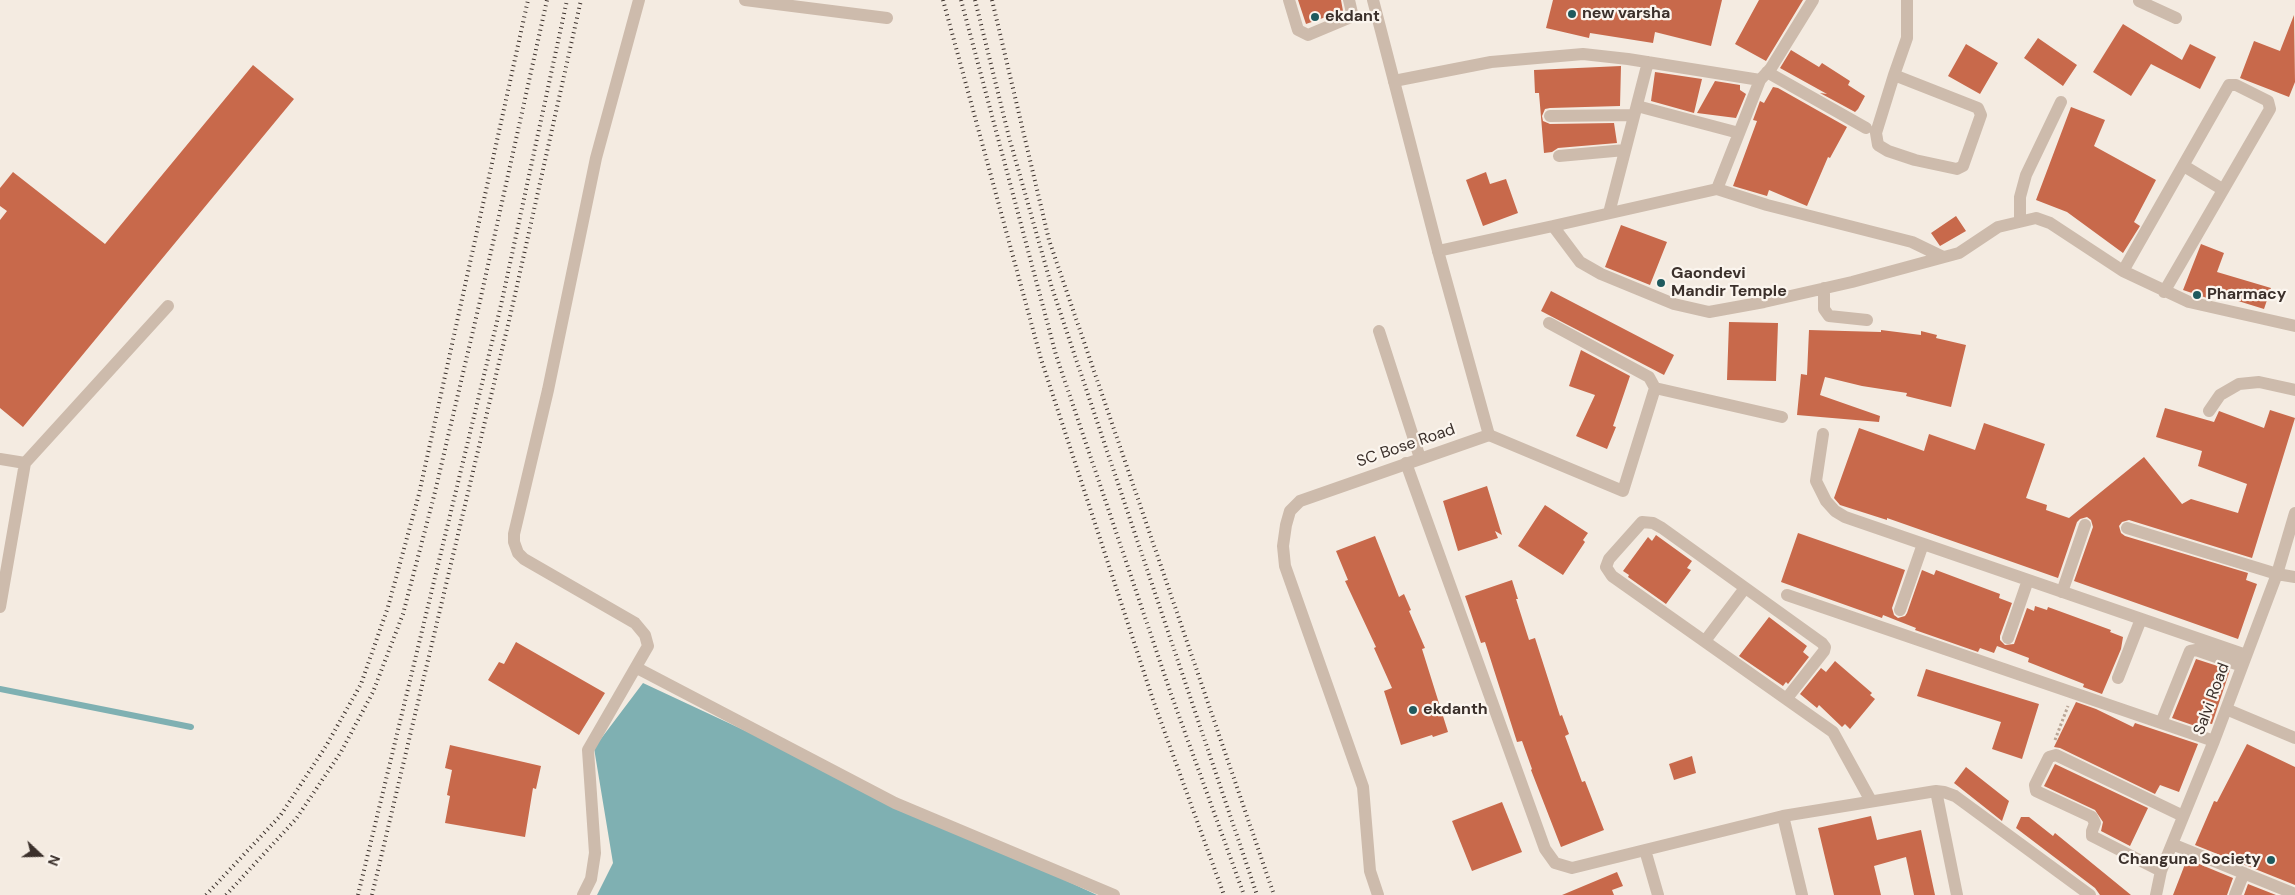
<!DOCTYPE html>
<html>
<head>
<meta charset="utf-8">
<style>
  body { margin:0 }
  #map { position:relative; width:2295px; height:895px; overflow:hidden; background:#f4ebe1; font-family:"DM Sans",sans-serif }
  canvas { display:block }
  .north { position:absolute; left:15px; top:830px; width:50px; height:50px; -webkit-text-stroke:4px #fbf5ee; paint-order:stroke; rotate:111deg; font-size:14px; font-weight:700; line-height:20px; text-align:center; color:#3b302b }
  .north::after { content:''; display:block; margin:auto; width:18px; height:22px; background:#3b302b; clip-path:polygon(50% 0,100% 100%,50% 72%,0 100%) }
</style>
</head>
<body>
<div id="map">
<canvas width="2295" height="895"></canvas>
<div class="north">N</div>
</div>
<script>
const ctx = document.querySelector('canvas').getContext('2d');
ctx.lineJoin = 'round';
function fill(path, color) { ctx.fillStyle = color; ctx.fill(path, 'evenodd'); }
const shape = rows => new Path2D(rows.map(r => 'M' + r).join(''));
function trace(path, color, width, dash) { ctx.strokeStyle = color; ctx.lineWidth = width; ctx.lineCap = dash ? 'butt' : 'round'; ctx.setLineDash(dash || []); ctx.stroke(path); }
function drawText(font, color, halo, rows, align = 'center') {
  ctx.font = font + ' "DM Sans",sans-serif'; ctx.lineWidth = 4.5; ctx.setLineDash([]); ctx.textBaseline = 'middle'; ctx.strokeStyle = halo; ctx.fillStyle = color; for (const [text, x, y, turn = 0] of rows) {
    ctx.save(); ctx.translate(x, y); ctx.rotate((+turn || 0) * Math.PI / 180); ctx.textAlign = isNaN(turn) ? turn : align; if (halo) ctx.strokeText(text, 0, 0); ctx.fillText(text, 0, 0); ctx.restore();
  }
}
const water = shape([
  [643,683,1097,895,597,895,613,863,594,748]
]);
const stream = shape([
  [0,689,191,727]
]);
const building = shape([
  [1298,0,1341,0,1343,11,1306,24],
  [1553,0,1722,0,1711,46,1655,32,1653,43,1590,33,1589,38,1546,28],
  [1759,0,1803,0,1766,61,1735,44],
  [2294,15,2295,82,2289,97,2240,78,2254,41,2280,51],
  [2123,24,2182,60,2190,44,2216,57,2200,89,2151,64,2131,96,2093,72],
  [2038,38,2077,65,2063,86,2024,58],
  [1966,44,1998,63,1980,94,1948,76],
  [1791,50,1819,67,1822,63,1850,81,1848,85,1865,96,1858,109,1855,112,1820,93,1827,94,1780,68],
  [253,65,294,99,23,427,0,408,0,220,7,211,0,206,0,188,13,172,105,244],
  [1621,66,1620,106,1550,108,1545,109,1542,116,1543,121,1550,124,1614,123,1617,143,1558,148,1552,152,1544,153,1539,93,1535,93,1534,70],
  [1655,72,1702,79,1694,113,1651,101],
  [1715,81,1740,85,1740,90,1746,94,1736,118,1697,113],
  [1773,87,1778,88,1847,127,1830,158,1828,157,1807,206,1769,190,1767,196,1733,186,1757,121,1753,120,1760,101,1764,103],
  [2071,107,2105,120,2094,146,2156,180,2134,222,2140,226,2123,253,2067,212,2036,200],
  [1486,172,1490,184,1506,179,1518,213,1483,226,1466,180],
  [1956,216,1966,231,1940,246,1931,233],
  [1621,225,1667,242,1650,285,1605,267],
  [2201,244,2224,253,2217,272,2271,288,2264,309,2209,292,2207,298,2183,290],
  [1551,291,1674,355,1664,375,1541,311],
  [1729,322,1778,323,1776,381,1727,380],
  [1809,330,1881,332,1881,330,1921,335,1921,331,1937,335,1936,338,1966,345,1951,407,1906,396,1907,393,1862,386,1825,377,1820,395,1880,416,1879,422,1797,415,1801,374,1807,375],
  [1581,350,1630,376,1613,426,1616,427,1607,449,1576,436,1595,395,1569,386],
  [2165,408,2214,422,2219,411,2264,428,2270,410,2295,418,2252,558,2129,520,2122,522,2119,526,2121,533,2125,536,2248,573,2246,580,2257,584,2238,639,2074,581,2093,527,2091,520,2087,517,2080,519,2077,522,2058,578,1887,518,1887,520,1840,505,1834,498,1859,428,1924,451,1929,434,1975,450,1984,423,2045,444,2026,498,2047,505,2046,510,2069,518,2144,457,2182,504,2191,499,2238,513,2247,484,2198,466,2202,451,2156,437],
  [1487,486,1502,535,1495,531,1498,538,1458,551,1443,501],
  [1545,505,1588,533,1583,540,1585,542,1563,575,1518,546],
  [1798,533,1905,570,1892,608,1894,615,1898,618,1905,616,1907,613,1922,570,1934,575,1936,570,2000,594,1999,598,2012,603,2000,636,2000,640,2005,645,2014,644,2027,608,2034,611,2035,606,2047,610,2048,607,2111,630,2110,632,2123,637,2121,649,2102,694,2083,687,2084,684,2028,662,2029,658,1997,646,1994,653,1980,648,1978,652,1915,630,1916,628,1883,615,1882,618,1781,582],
  [1656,535,1692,561,1687,568,1691,570,1666,604,1628,577,1629,575,1623,571,1648,537,1652,541],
  [1375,536,1399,597,1404,594,1411,610,1409,611,1425,648,1422,649,1448,732,1433,737,1432,735,1401,745,1384,691,1392,688,1374,648,1376,647,1345,581,1348,580,1336,551],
  [1512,580,1518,599,1516,599,1529,640,1535,638,1560,716,1562,715,1569,734,1565,736,1582,782,1585,781,1604,830,1561,847,1531,770,1532,769,1522,741,1517,742,1485,642,1481,643,1465,596],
  [1769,617,1807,646,1803,652,1809,657,1788,684,1786,682,1783,686,1739,656],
  [516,642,605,693,579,735,488,680,499,662,504,664],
  [2196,659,2230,670,2212,724,2207,723,2204,729,2172,718],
  [1835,661,1872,693,1870,695,1875,699,1850,729,1845,724,1842,727,1819,705,1817,708,1800,694,1821,668,1826,672],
  [1926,669,2039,704,2022,759,1992,749,2001,722,1917,696],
  [2076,702,2096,709,2133,727,2135,723,2198,744,2179,792,2160,785,2155,794,2060,748,2054,747],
  [2247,744,2295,767,2295,885,2195,845,2214,801,2217,802],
  [450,745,541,766,536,789,533,788,525,837,445,823,450,796,447,795,452,770,445,768],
  [1692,756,1696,773,1674,780,1669,764],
  [2055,764,2148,808,2130,846,2101,831,2103,822,2095,810,2044,786],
  [1966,767,2009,801,2002,821,1954,783],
  [1502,802,1522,852,1472,871,1452,821],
  [1871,816,1877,840,1921,830,1935,895,1914,895,1906,857,1874,866,1881,895,1834,895,1818,828],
  [2021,817,2029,817,2053,836,2055,833,2131,895,2100,895,2095,888,2016,828],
  [2187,859,2233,878,2227,895,2173,895],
  [1617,872,1623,886,1612,890,1614,895,1562,895],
  [2248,884,2276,895,2244,895]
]);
const path = shape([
  [2055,740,2068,706]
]);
const service = shape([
  [0,459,25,463,168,306],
  [0,607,25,463]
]);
const minor = shape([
  [745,0,887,18],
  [1289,0,1298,30,1308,35,1351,17,1352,13,1349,0],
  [2139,1,2176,18],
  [1767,72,1866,128],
  [1894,75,1978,108,1981,115,1963,166,1957,169,1915,160,1888,151,1878,145,1876,133,1894,75,1907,38,1907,0],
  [1394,81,1491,62,1583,54,1628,59,1760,80],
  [1637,106,1739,133],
  [1550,116,1634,115],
  [1559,156,1625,150],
  [2184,166,2222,189],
  [1717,189,1760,80,1771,68,1813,0],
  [1609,213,1648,62],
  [2020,220,2020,197,2026,175,2061,102],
  [1553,226,1717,189,1767,205,1912,242,1943,257],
  [1438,251,1553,226,1580,262,1601,274,1674,304,1709,312,1764,302,1852,282,1959,253,1998,227,2036,218,2050,223,2123,271,2189,302,2295,326],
  [2123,271,2229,85,2236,85,2268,101,2270,109,2164,292],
  [1824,288,1824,309,1829,316,1867,320],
  [1549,323,1649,377,1655,388,1782,417],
  [1379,331,1420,458],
  [2209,411,2220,395,2239,384,2259,382,2295,390],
  [1823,434,1816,481,1826,501,1835,511,1845,517,2246,655],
  [1489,435,1623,491,1655,388],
  [1406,463,1545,849,1555,863,1572,868,1783,816,1802,895],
  [2127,528,2277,574,2295,577],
  [2062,592,2085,525],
  [1787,595,2214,741],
  [1900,610,1923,544],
  [2008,638,2028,580],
  [1705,641,1745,588],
  [637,668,895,803,1114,895],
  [2118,678,2141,619],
  [1787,698,1824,651,1825,647,1822,643,1662,528,1653,523,1642,522,1609,559,1606,567,1612,576,1833,732,1871,801],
  [2226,709,2295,738],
  [2161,723,2190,651,2196,650,2242,666],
  [1936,791,1957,895],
  [1783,816,1936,791,1944,792,1955,796,2090,895],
  [2172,844,2295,894],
  [1645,850,1658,895],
  [2161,871,2092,836,2092,831,2095,823,2092,817,2036,791,2035,785,2049,757,2056,755,2183,816],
  [583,895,591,879,595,853,588,750,648,646,645,635,635,623,524,559,518,553,514,542,514,534,548,390,596,158,639,0],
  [2156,895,2161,871,2214,741,2277,574,2295,513],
  [2235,895,2244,873]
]);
const tertiary = shape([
  [1373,0,1438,251,1489,435,1300,501,1290,511,1286,525,1283,546,1285,566,1363,787,1370,871,1378,895]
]);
const rail = shape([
  [943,0,1041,359,1153,700,1224,895],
  [961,0,1056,355,1171,694,1244,895],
  [975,0,1009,137,1052,288,1257,895],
  [992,0,1049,240,1274,895],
  [206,895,280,816,326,746,361,684,388,607,419,494,528,0],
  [226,895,296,819,341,752,373,692,403,614,434,496,480,301,547,0],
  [358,895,501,305,567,0],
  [372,895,512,308,581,0]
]);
const markers = [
  [1572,14,5,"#1f5a5e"],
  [1315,17,5,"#1f5a5e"],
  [1661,283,5,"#1f5a5e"],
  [2197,295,5,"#1f5a5e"],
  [1413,710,5,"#1f5a5e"],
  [2271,860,5,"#1f5a5e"]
];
const poiNames = [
  ["new varsha",1582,14],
  ["ekdant",1325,17],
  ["Gaondevi",1671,274],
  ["Mandir Temple",1671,292],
  ["Pharmacy",2207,295],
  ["ekdanth",1423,710],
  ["Changuna Society",2261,860,"right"]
];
const streetNames = [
  ["SC Bose Road",1406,446,-19],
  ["Salvi Road",2212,699,-70]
];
fill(water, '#7fb0b2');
trace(stream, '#7fb0b2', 6);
fill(building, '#c8694b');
trace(path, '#b9a596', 3, [2.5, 2.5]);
trace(service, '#cdbbac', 12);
trace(minor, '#cdbbac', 12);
trace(tertiary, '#cdbbac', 12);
trace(rail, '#3b302b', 4, [1, 4]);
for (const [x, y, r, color] of markers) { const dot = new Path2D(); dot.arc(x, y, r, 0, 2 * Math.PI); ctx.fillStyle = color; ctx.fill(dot); trace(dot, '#fbf5ee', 2); }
drawText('bold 16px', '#3b302b', '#fbf5ee', poiNames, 'left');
drawText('16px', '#3b302b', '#fbf5ee', streetNames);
</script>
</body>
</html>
